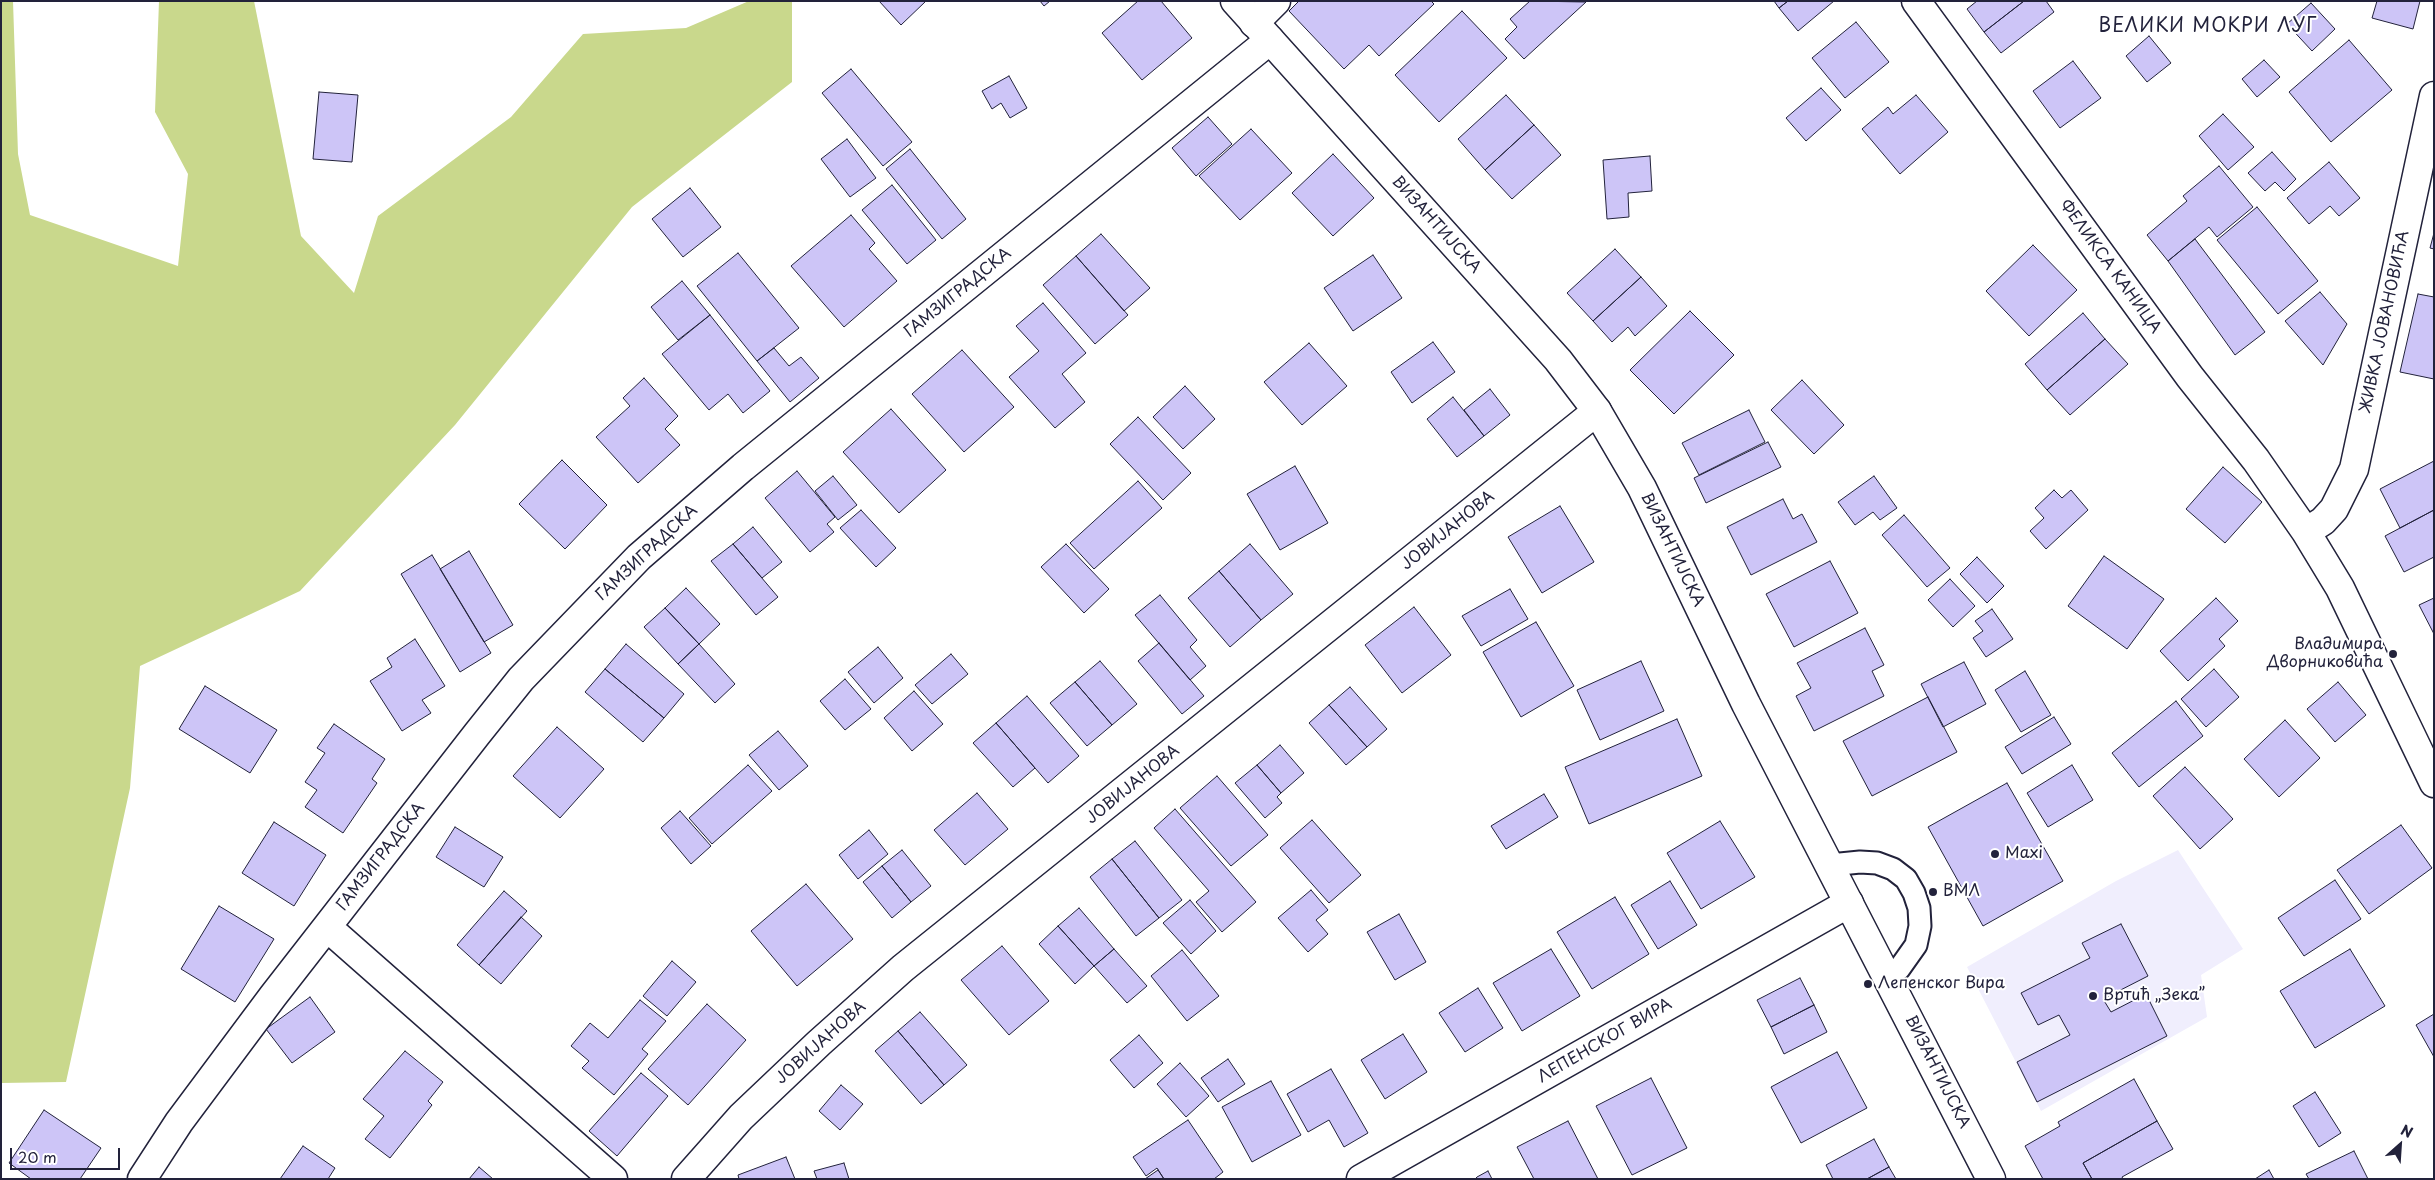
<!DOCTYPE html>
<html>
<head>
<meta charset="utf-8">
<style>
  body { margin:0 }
  #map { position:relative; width:2435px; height:1180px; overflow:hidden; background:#fff; font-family:"Playpen Sans",sans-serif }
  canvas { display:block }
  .frame { position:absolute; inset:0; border:2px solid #22223b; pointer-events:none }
  .north { position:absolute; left:2375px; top:1120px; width:50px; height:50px; -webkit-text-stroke:4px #fff; paint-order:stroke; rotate:26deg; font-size:14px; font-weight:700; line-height:20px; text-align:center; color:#22223b }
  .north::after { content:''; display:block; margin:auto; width:18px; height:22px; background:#22223b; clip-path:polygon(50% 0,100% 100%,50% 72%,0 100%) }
  .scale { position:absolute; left:10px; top:1148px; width:110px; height:22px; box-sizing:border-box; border:2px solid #22223b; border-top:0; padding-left:6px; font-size:15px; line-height:18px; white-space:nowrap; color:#22223b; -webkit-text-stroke:4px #fff; paint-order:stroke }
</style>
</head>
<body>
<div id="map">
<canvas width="2435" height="1180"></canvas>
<div class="frame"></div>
<div class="north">N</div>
<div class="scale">20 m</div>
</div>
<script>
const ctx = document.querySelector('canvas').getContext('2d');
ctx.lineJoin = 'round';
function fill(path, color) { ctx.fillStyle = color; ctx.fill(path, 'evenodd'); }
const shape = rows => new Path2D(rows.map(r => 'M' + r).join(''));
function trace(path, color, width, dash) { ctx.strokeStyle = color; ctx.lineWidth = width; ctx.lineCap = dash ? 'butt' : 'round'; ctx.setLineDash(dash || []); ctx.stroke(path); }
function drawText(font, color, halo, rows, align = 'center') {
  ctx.font = font + ' "Playpen Sans",sans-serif'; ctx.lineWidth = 4; ctx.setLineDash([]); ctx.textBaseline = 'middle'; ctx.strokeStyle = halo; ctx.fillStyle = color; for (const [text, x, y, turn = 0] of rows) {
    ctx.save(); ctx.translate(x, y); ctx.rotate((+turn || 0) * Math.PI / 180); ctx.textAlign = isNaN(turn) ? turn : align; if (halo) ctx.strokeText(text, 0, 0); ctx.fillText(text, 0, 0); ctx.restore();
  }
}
const built = shape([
  [2178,850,2243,949,2201,975,2207,1017,2041,1111,1967,967,2116,881]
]);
const green = shape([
  [1,1,13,1,18,154,30,215,178,266,188,174,155,112,159,1,254,1,301,236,354,293,378,216,511,117,583,34,686,28,749,1,792,1,792,82,632,207,455,425,300,591,140,666,130,788,66,1082,1,1083]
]);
const building = shape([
  [879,1,926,1,901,25,879,1],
  [1040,1,1050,1,1044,6,1040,1],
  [1138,1,1161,1,1192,38,1142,80,1102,33,1138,1],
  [1299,1,1431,1,1434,4,1379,56,1369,45,1344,69,1289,11,1299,1],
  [1530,1,1586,2,1524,59,1505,39,1517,27,1510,19,1530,1],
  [1774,1,1788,1,1779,8,1774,1],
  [1788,1,1834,1,1798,31,1779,8,1788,1],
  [1977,1,2024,1,1984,32,1967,9,1977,1],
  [2024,1,2046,1,2054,12,2001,53,1984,32,2024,1],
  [2377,1,2420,1,2413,29,2372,18,2377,1],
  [2311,3,2335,29,2312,51,2287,24,2311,3],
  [1462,11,1507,58,1439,122,1395,75,1462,11],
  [1856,22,1889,62,1845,98,1812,58,1856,22],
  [2149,36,2171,63,2147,82,2126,56,2149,36],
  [2349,40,2392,90,2331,142,2289,92,2349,40],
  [2264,60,2280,77,2257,97,2242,79,2264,60],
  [2073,61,2101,98,2060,128,2033,91,2073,61],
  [851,69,912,142,883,166,822,93,851,69],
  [1009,76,1027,108,1010,118,1001,103,992,109,982,91,1009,76],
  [1821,88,1841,110,1806,141,1786,118,1821,88],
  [319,92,358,95,352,162,313,159,319,92],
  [1506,95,1534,125,1485,170,1458,139,1506,95],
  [1916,95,1948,132,1900,174,1862,129,1888,107,1893,114,1916,95],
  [2223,114,2254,147,2228,170,2199,136,2223,114],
  [1208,117,1232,144,1196,176,1172,148,1208,117],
  [1534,125,1561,155,1512,199,1485,170,1534,125],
  [1251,129,1292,173,1240,220,1199,176,1251,129],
  [847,139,876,178,850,197,821,159,847,139],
  [910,149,966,219,942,239,886,169,910,149],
  [2272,152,2296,179,2284,191,2275,182,2265,191,2248,173,2272,152],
  [1333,154,1374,198,1333,236,1292,193,1333,154],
  [1650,156,1652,191,1628,193,1629,217,1607,219,1603,160,1650,156],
  [2329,162,2360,198,2339,216,2330,206,2309,224,2287,198,2329,162],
  [2219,166,2253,207,2217,237,2209,227,2168,261,2147,235,2187,201,2183,196,2219,166],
  [892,185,936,240,907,264,862,210,892,185],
  [690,188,721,227,683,257,652,219,690,188],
  [2257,207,2318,281,2278,314,2217,240,2257,207],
  [851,215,875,243,869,249,897,281,844,327,791,266,851,215],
  [2434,233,2434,249,2430,248,2434,233],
  [1101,234,1150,288,1124,311,1076,256,1101,234],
  [2195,239,2265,332,2235,355,2168,261,2195,239],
  [2033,245,2077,290,2029,336,1986,291,2033,245],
  [1615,249,1641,277,1593,321,1567,293,1615,249],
  [738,253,799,328,757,361,697,286,738,253],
  [1373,255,1402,298,1353,331,1324,288,1373,255],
  [1076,256,1128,315,1095,344,1043,285,1076,256],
  [1641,277,1667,306,1635,336,1628,327,1612,342,1593,321,1641,277],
  [682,281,710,315,678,340,651,307,682,281],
  [2320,292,2347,324,2323,365,2285,321,2320,292],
  [2418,294,2434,297,2434,379,2400,372,2418,294],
  [1043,303,1086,353,1062,374,1085,402,1055,428,1009,377,1039,351,1016,326,1043,303],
  [1690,311,1734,355,1674,414,1630,370,1690,311],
  [2083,313,2105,339,2047,390,2025,364,2083,313],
  [710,315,770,391,743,413,728,394,709,410,662,354,710,315],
  [2105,339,2128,364,2070,415,2047,390,2105,339],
  [1433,342,1455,372,1412,403,1391,372,1433,342],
  [1309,343,1347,386,1302,425,1264,382,1309,343],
  [774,348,789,366,801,357,819,378,790,402,757,361,774,348],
  [962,350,1014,407,964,452,912,394,962,350],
  [644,378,678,416,665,429,680,445,638,483,596,437,630,406,623,398,644,378],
  [1802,380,1844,425,1814,454,1771,410,1802,380],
  [1185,386,1215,419,1183,449,1153,417,1185,386],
  [1490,389,1510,415,1484,436,1464,410,1490,389],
  [1453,397,1484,436,1457,457,1427,419,1453,397],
  [891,409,946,470,899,513,843,452,891,409],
  [1749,410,1765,442,1699,475,1682,443,1749,410],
  [1138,417,1191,473,1163,500,1110,444,1138,417],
  [1768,442,1781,467,1706,503,1694,478,1768,442],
  [562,460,607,505,565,549,519,504,562,460],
  [2434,461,2434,510,2400,528,2380,489,2434,461],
  [1295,466,1328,523,1280,550,1247,494,1295,466],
  [2223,467,2262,502,2225,543,2186,509,2223,467],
  [797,471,835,517,827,524,834,532,810,552,765,498,797,471],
  [833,476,857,505,838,520,815,491,833,476],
  [1874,476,1897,508,1880,520,1873,512,1855,525,1838,502,1874,476],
  [1138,481,1162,508,1094,569,1070,543,1138,481],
  [2054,490,2062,498,2071,490,2088,510,2046,549,2030,531,2044,518,2035,508,2054,490],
  [1783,499,1793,519,1802,514,1817,542,1751,575,1727,527,1783,499],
  [1560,506,1594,562,1542,593,1508,537,1560,506],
  [861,510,896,548,876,567,840,528,861,510],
  [2434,510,2434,557,2404,572,2385,536,2434,510],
  [1904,515,1950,568,1927,587,1882,535,1904,515],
  [753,527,782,562,762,578,733,544,753,527],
  [733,544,778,597,756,615,711,561,733,544],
  [1066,544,1109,589,1084,613,1041,567,1066,544],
  [1250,544,1293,594,1261,620,1219,571,1250,544],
  [469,551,513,625,484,642,440,569,469,551],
  [432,555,491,653,460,672,401,574,432,555],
  [2104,556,2164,599,2127,649,2068,606,2104,556],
  [1977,557,2004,586,1987,603,1960,574,1977,557],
  [1830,561,1858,613,1794,647,1766,594,1830,561],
  [1219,571,1261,620,1230,647,1188,598,1219,571],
  [1950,579,1975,606,1953,627,1928,600,1950,579],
  [686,588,720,624,699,644,665,608,686,588],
  [1510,589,1528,619,1481,646,1462,616,1510,589],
  [1160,595,1197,640,1190,647,1206,666,1190,680,1135,615,1160,595],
  [2216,598,2238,621,2219,639,2225,646,2188,681,2160,651,2216,598],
  [2434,598,2434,634,2419,605,2434,598],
  [1414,607,1451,655,1402,693,1365,645,1414,607],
  [665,608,699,644,678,664,644,627,665,608],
  [1992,609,2013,639,1986,657,1973,638,1983,631,1975,621,1992,609],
  [1536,622,1574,686,1521,717,1483,652,1536,622],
  [1865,628,1884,665,1872,671,1884,696,1814,731,1796,696,1811,688,1797,663,1865,628],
  [415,639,445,686,422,700,431,713,402,731,370,681,392,667,387,658,415,639],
  [1159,643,1204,696,1182,714,1138,661,1159,643],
  [626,644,684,694,664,718,605,669,626,644],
  [699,644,735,684,715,703,678,664,699,644],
  [878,647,903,678,874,703,848,672,878,647],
  [951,654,968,674,932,704,915,685,951,654],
  [1100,661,1137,704,1112,725,1075,682,1100,661],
  [1641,661,1664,711,1600,740,1577,690,1641,661],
  [1964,662,1986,704,1943,727,1921,684,1964,662],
  [605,669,664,718,643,742,585,692,605,669],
  [2214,669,2239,697,2206,727,2181,699,2214,669],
  [2025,671,2051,715,2021,732,1995,690,2025,671],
  [845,679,871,709,845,730,820,701,845,679],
  [1075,682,1112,725,1087,746,1050,703,1075,682],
  [2338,682,2366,715,2335,742,2307,709,2338,682],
  [205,686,277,730,250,773,179,729,205,686],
  [1350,687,1387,729,1367,747,1329,705,1350,687],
  [914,691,943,724,912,751,884,718,914,691],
  [1027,696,1079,756,1048,783,996,723,1027,696],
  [1928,697,1957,752,1872,796,1843,741,1928,697],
  [2176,701,2203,736,2139,787,2112,753,2176,701],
  [1329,705,1367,747,1346,765,1309,723,1329,705],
  [2054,717,2071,744,2022,774,2005,747,2054,717],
  [1677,719,1702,776,1589,824,1565,767,1677,719],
  [2285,720,2320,758,2279,797,2244,759,2285,720],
  [996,723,1035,768,1013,787,973,743,996,723],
  [334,724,385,759,372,779,377,783,343,833,305,807,317,790,305,782,325,753,317,748,334,724],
  [557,727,604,769,560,818,513,776,557,727],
  [778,731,808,766,779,790,749,755,778,731],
  [1280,745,1304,773,1281,793,1257,765,1280,745],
  [748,765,772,791,712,844,689,818,748,765],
  [1257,765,1281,793,1277,797,1282,803,1265,818,1235,783,1257,765],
  [2072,765,2093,800,2048,827,2027,793,2072,765],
  [2185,767,2233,819,2200,849,2153,796,2185,767],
  [1217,776,1268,835,1231,866,1180,808,1217,776],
  [2007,783,2063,881,1983,926,1928,827,2007,783],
  [977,793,1008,829,965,865,934,830,977,793],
  [1544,794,1558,817,1506,849,1491,826,1544,794],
  [1175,809,1256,902,1222,932,1196,902,1209,891,1154,828,1175,809],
  [680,811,711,846,691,864,661,828,680,811],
  [1312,820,1361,875,1329,903,1280,848,1312,820],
  [1720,821,1755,877,1701,909,1667,853,1720,821],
  [274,822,326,855,294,906,242,873,274,822],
  [2401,825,2432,868,2369,914,2337,870,2401,825],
  [455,827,503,857,484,887,436,857,455,827],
  [869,830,888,854,858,879,839,855,869,830],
  [1135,841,1182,900,1159,918,1112,859,1135,841],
  [902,850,931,886,911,902,882,866,902,850],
  [1112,859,1159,918,1136,936,1090,877,1112,859],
  [882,866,911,902,892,918,863,882,882,866],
  [2335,880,2361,919,2304,956,2278,918,2335,880],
  [1670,881,1697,925,1658,949,1631,905,1670,881],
  [806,884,853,939,797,986,751,931,806,884],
  [1311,890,1328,910,1316,920,1328,934,1308,952,1278,918,1311,890],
  [504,891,527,911,479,965,457,945,504,891],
  [1615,897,1649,954,1592,989,1557,932,1615,897],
  [1190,900,1216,931,1191,954,1163,923,1190,900],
  [219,906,274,939,235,1002,181,969,219,906],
  [1079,908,1114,949,1094,966,1058,926,1079,908],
  [1399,914,1426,962,1395,980,1367,932,1399,914],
  [521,917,542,936,501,984,479,965,521,917],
  [2121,924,2148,976,2103,999,2111,1012,2146,994,2167,1036,2037,1102,2017,1062,2070,1035,2059,1015,2038,1025,2021,993,2090,958,2082,943,2121,924],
  [1058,926,1094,966,1075,984,1039,944,1058,926],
  [1002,946,1049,1001,1009,1035,961,980,1002,946],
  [1114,949,1147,986,1127,1003,1094,966,1114,949],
  [1551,949,1580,996,1522,1031,1493,983,1551,949],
  [2350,949,2385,1006,2315,1048,2280,991,2350,949],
  [1182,950,1219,996,1187,1021,1151,976,1182,950],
  [672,961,696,982,667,1016,643,996,672,961],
  [1800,978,1814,1005,1771,1027,1757,1000,1800,978],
  [1478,988,1503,1028,1465,1052,1439,1013,1478,988],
  [310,997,335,1032,292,1063,266,1029,310,997],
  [640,1000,666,1021,642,1049,648,1054,614,1095,582,1068,589,1061,571,1046,590,1023,608,1038,640,1000],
  [707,1004,746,1040,688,1105,648,1069,707,1004],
  [1814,1005,1827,1032,1784,1054,1771,1027,1814,1005],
  [920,1012,967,1065,944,1085,898,1031,920,1012],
  [2434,1014,2434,1057,2416,1025,2434,1014],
  [898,1031,944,1085,921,1104,875,1051,898,1031],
  [1403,1034,1427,1072,1385,1099,1361,1060,1403,1034],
  [1139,1035,1163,1063,1134,1088,1110,1060,1139,1035],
  [405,1051,443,1082,428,1101,432,1105,390,1158,365,1139,384,1116,363,1099,405,1051],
  [1837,1052,1867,1108,1801,1143,1771,1087,1837,1052],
  [1228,1059,1245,1084,1218,1102,1201,1078,1228,1059],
  [1180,1063,1209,1096,1186,1117,1157,1084,1180,1063],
  [1331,1069,1368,1133,1344,1147,1329,1120,1308,1132,1287,1094,1331,1069],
  [641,1073,668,1096,617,1156,589,1131,641,1073],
  [1651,1078,1687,1148,1632,1175,1596,1106,1651,1078],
  [2134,1079,2157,1121,2083,1163,2092,1179,2043,1179,2025,1146,2060,1126,2058,1122,2134,1079],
  [1271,1081,1301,1135,1252,1162,1222,1107,1271,1081],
  [841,1085,863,1104,840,1130,819,1111,841,1085],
  [2315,1092,2341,1133,2319,1147,2293,1106,2315,1092],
  [44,1110,101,1148,80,1179,31,1179,9,1163,44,1110],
  [1188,1120,1223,1172,1214,1179,1164,1179,1157,1168,1146,1176,1133,1157,1188,1120],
  [1568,1121,1598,1179,1534,1179,1517,1147,1568,1121],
  [2157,1121,2173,1149,2122,1177,2123,1179,2092,1179,2083,1163,2157,1121],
  [1874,1139,1889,1167,1867,1179,1833,1179,1826,1165,1874,1139],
  [303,1146,335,1168,328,1179,280,1179,303,1146],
  [2354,1151,2368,1179,2309,1179,2306,1174,2354,1151],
  [786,1157,795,1179,739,1179,738,1175,786,1157],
  [844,1163,849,1179,817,1179,814,1171,844,1163],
  [479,1167,493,1179,469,1179,479,1167],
  [1889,1167,1896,1179,1867,1179,1889,1167],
  [1158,1170,1164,1179,1145,1179,1158,1170],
  [2269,1170,2274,1179,2255,1179,2269,1170],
  [1488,1171,1492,1179,1475,1179,1477,1177,1488,1171]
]);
const lane = shape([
  [1830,865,1860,862,1877,863,1893,869,1906,879,1914,893,1919,908,1920,926,1916,945,1899,969,1888,976]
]);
const street = shape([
  [1916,1,2190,377,2256,460,2306,532,2340,588,2434,783],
  [1254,23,1276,1],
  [2306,532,2323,521,2334,509,2354,469,2434,96],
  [327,927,613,1179],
  [142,1179,179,1122,273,996,477,734,521,679,639,557,743,467,1270,40],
  [686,1179,741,1117,819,1043,903,968,1597,411],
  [1361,1179,1849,903]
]);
const secondary = shape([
  [1235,1,1558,360,1597,411,1642,488,1746,704,1991,1179]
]);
const markers = [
  [2393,654,5,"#22223b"],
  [1995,854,5,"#22223b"],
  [1933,892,5,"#22223b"],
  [1868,984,5,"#22223b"],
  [2093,996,5,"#22223b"]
];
const streetNames = [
  ["ВИЗАНТИЈСКА",1436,225,48],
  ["ФЕЛИКСА КАНИЦА",2110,267,54],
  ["ГАМЗИГРАДСКА",958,293,-39],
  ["ЖИВКА ЈОВАНОВИЋА",2385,322,-78],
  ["ЈОВИЈАНОВА",1448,531,-39],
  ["ВИЗАНТИЈСКА",1672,550,64],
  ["ГАМЗИГРАДСКА",647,553,-43],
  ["ЈОВИЈАНОВА",1133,785,-39],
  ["ГАМЗИГРАДСКА",381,857,-52],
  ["ЛЕПЕНСКОГ ВИРА",1605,1041,-30],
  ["ЈОВИЈАНОВА",821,1043,-42],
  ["ВИЗАНТИЈСКА",1937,1072,63]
];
const poiNames = [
  ["Владимира",2383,645,"right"],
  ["Дворниковића",2383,663,"right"],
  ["Maxi",2005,854],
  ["ВМЛ",1943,892],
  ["Лепенског Вира",1878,984],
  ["Вртић „Зека”",2103,996]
];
const quarterNames = [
  ["ВЕЛИКИ МОКРИ ЛУГ",2208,27]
];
fill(built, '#f0eefd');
fill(green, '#c9d88c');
fill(building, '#cdc5f7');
trace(building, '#22223b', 1);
trace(lane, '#22223b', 25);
trace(street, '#22223b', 31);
trace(secondary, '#22223b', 31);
trace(lane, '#fff', 21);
trace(street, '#fff', 28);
trace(secondary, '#fff', 28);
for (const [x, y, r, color] of markers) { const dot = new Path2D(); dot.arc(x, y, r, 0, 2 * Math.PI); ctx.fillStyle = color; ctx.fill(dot); trace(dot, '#fff', 2); }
drawText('16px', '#22223b', '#fff', streetNames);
drawText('16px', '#22223b', '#fff', poiNames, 'left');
ctx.letterSpacing = '1px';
drawText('19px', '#22223b', '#fff', quarterNames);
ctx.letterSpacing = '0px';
</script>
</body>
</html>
